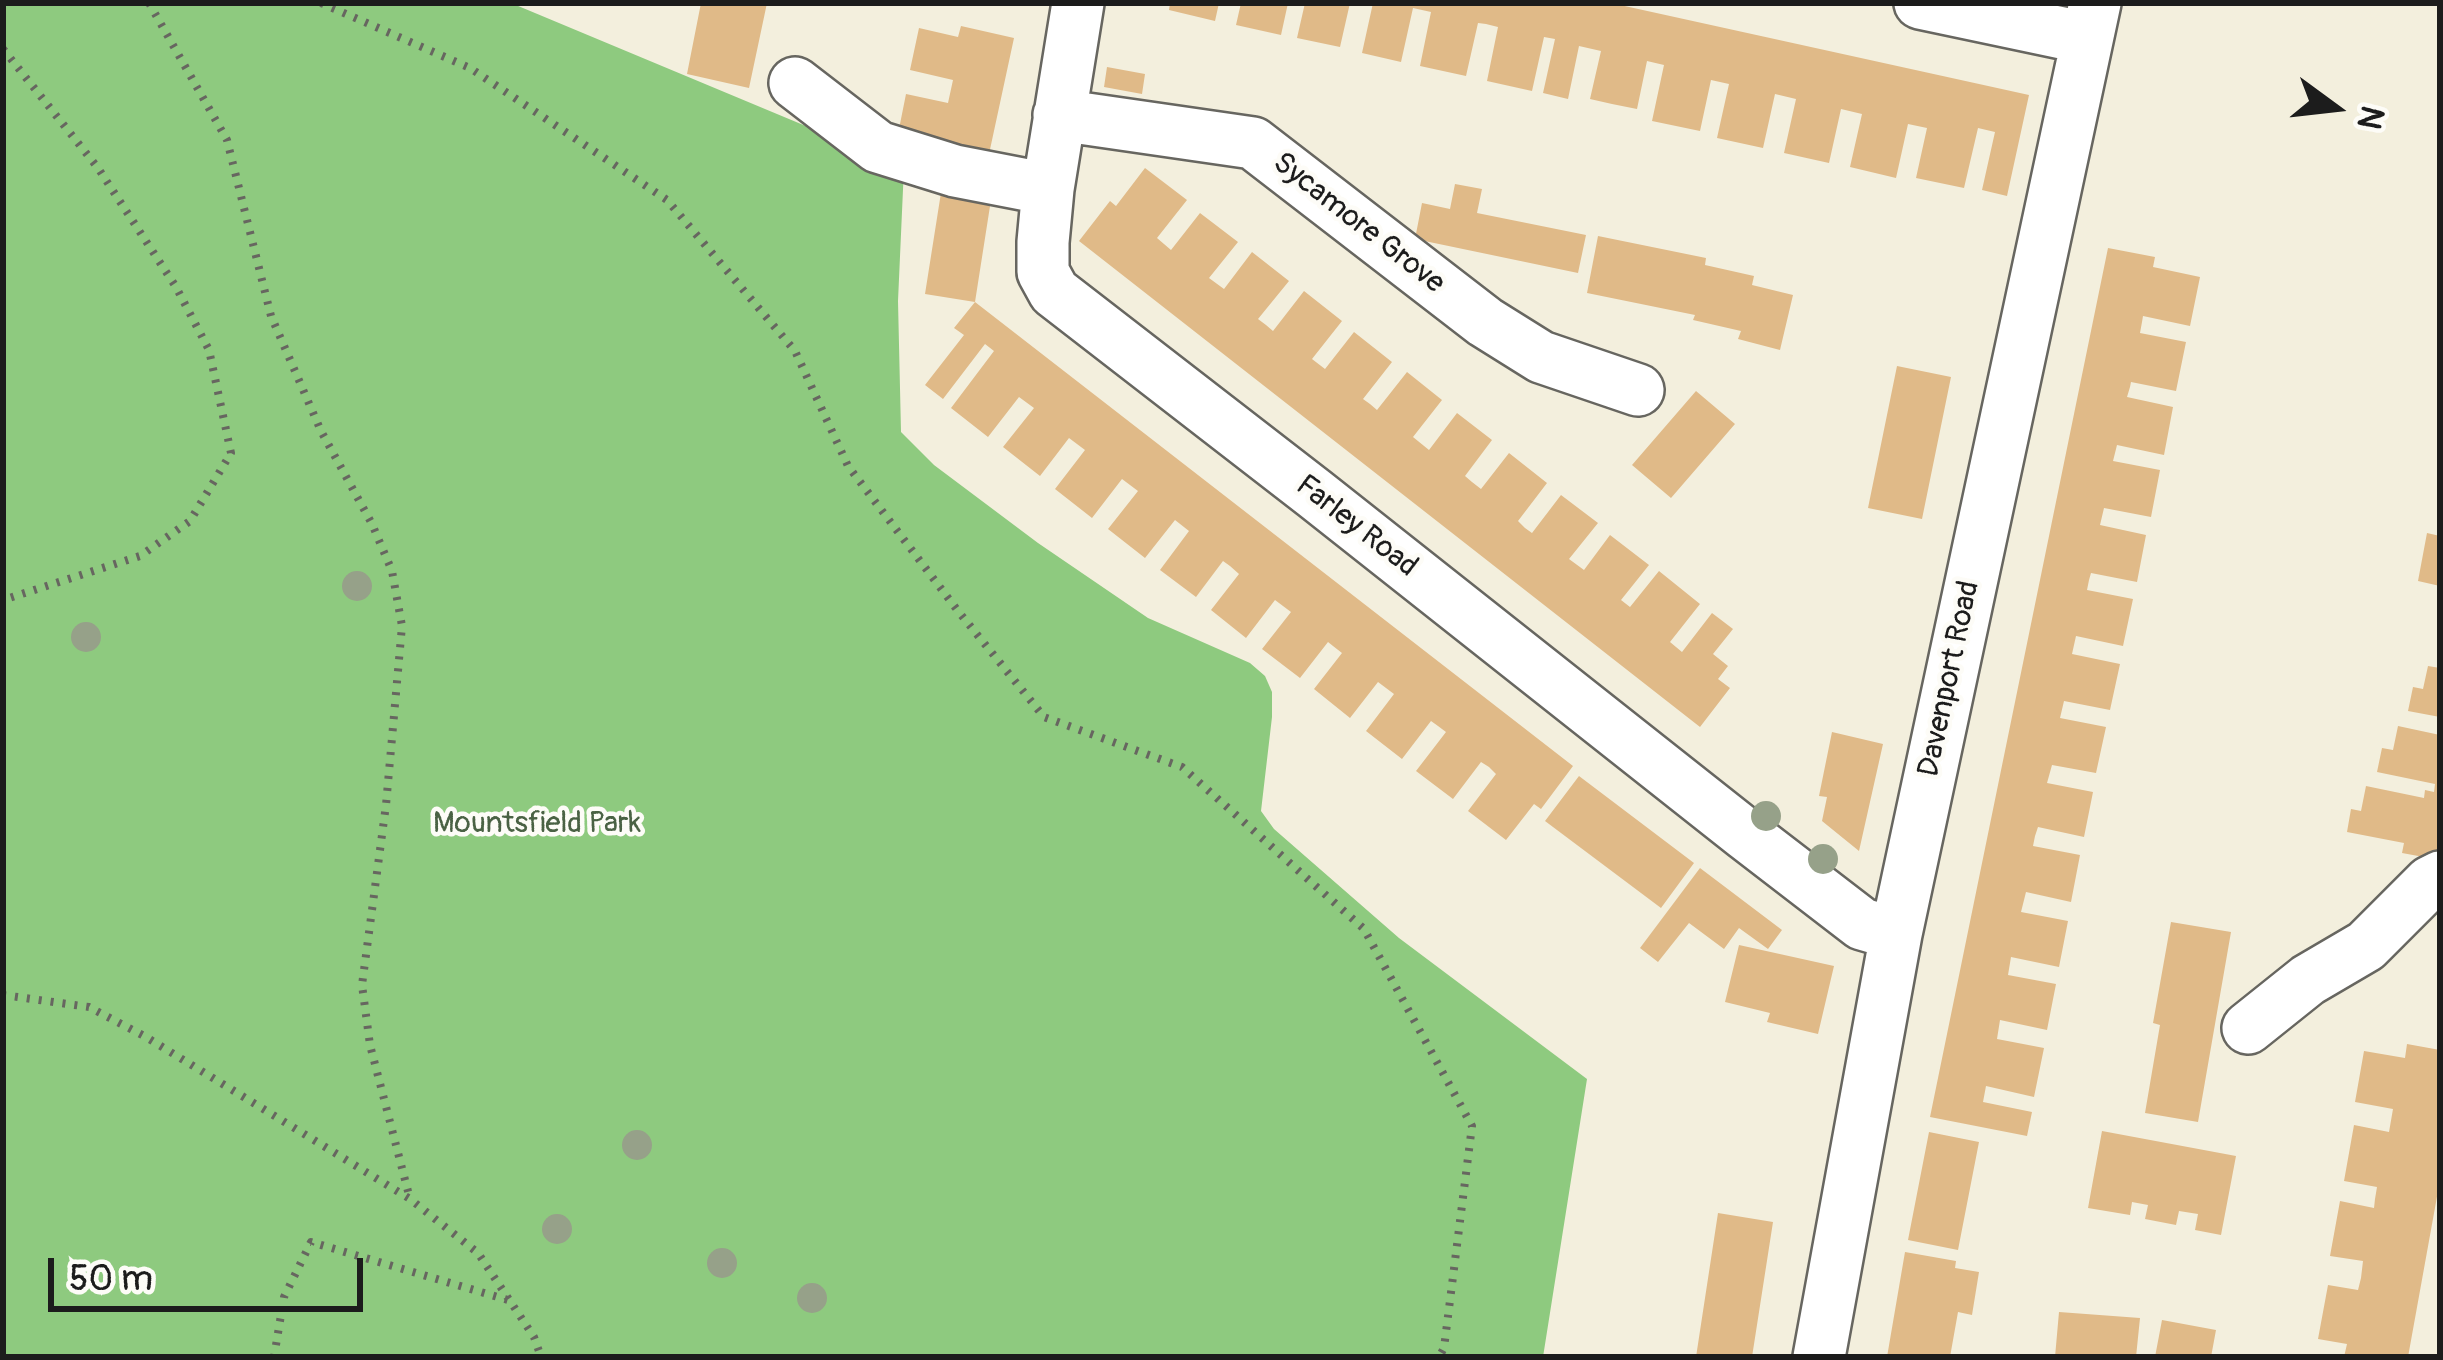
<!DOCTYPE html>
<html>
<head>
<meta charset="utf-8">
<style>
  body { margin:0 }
  #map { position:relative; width:2443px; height:1360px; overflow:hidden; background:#f3efdd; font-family:Pangolin,sans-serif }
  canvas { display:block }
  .frame { position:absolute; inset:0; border:6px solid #1c1c1c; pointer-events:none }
  .north { position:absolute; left:2275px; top:48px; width:120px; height:120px; -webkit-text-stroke:9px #fdfcf7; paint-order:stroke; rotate:105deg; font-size:33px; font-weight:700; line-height:48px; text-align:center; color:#1c1c1c }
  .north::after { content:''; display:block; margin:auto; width:42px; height:54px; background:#1c1c1c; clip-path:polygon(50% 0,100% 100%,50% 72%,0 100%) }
  .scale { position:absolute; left:48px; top:1258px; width:315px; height:54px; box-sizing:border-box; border:6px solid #1c1c1c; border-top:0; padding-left:15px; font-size:36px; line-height:42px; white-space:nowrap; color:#1c1c1c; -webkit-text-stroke:9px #fdfcf7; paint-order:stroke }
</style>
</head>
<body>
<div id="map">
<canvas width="2443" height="1360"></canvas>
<div class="frame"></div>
<div class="north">N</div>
<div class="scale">50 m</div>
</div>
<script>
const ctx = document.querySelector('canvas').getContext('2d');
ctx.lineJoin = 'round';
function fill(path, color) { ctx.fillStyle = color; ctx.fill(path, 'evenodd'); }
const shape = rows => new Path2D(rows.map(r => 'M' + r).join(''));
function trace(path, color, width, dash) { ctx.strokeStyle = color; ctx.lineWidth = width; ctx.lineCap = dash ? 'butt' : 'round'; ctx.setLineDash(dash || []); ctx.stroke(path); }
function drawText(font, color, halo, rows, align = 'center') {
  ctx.font = font + ' Pangolin,sans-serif'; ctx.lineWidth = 9; ctx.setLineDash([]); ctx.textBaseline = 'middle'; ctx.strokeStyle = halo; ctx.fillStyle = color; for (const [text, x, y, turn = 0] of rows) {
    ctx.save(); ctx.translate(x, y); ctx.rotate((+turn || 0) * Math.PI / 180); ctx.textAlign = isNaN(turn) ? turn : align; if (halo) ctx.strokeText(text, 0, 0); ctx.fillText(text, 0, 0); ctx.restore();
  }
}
const green = shape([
  [3,3,511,3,904,167,898,301,901,432,934,465,1038,543,1148,618,1250,663,1265,676,1272,692,1272,717,1261,811,1274,829,1399,938,1587,1079,1543,1357,3,1357]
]);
const building = shape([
  [701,3,767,3,749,88,687,74],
  [1170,3,1219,3,1215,21,1169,10],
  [1241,3,1288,3,1281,35,1236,25],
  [1305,3,1350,3,1340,47,1297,38],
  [1373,3,1611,3,2029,95,2007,196,1982,190,1995,132,1978,128,1964,188,1916,178,1927,128,1908,124,1896,178,1850,167,1862,114,1841,109,1829,163,1784,153,1796,99,1775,94,1763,148,1717,138,1729,84,1711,80,1700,131,1652,121,1664,65,1647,61,1637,109,1612,104,1590,99,1601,51,1579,46,1568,99,1543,93,1555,39,1544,37,1532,91,1487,81,1498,27,1486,24,1478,23,1466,76,1420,66,1431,12,1413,8,1401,62,1362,53],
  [961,26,1014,38,986,168,898,134,906,94,948,103,953,80,910,70,919,28,958,37],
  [1107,67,1145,74,1142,94,1104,87],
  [1145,168,1187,200,1157,238,1171,250,1200,213,1238,242,1209,278,1224,289,1252,252,1289,281,1258,319,1266,325,1273,331,1304,291,1342,321,1312,359,1325,369,1354,332,1392,362,1363,399,1370,404,1377,410,1407,372,1442,400,1413,437,1429,450,1457,413,1492,440,1465,476,1472,482,1481,489,1509,453,1547,483,1518,521,1525,528,1532,533,1561,495,1598,523,1569,559,1584,570,1610,535,1649,565,1621,600,1630,607,1659,571,1700,604,1670,642,1682,652,1712,613,1733,629,1713,654,1728,666,1718,679,1730,688,1700,727,1079,241,1110,201,1116,206],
  [943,180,993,187,975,302,925,294],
  [1455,184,1482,189,1477,213,1586,235,1578,273,1415,239,1422,203,1450,209],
  [1598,236,1706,258,1705,265,1754,276,1752,285,1793,295,1780,350,1738,339,1741,331,1693,320,1695,315,1587,293],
  [2108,248,2155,257,2153,267,2200,277,2190,326,2143,316,2142,322,2140,333,2186,342,2176,391,2131,382,2130,387,2127,397,2173,407,2164,455,2117,445,2113,461,2160,470,2151,517,2104,508,2100,525,2146,535,2137,582,2091,573,2089,580,2087,590,2133,599,2123,646,2076,636,2072,654,2120,664,2110,710,2064,701,2060,718,2106,727,2096,773,2052,765,2047,783,2093,792,2084,837,2038,827,2035,836,2033,846,2080,855,2071,902,2026,892,2021,912,2068,921,2059,967,2011,957,2008,975,2056,984,2047,1030,2000,1020,1997,1039,2044,1048,2034,1097,1986,1086,1983,1102,2032,1112,2027,1136,1930,1117],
  [975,302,1573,766,1541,809,1534,804,1506,840,1468,811,1496,774,1489,767,1481,762,1453,799,1416,771,1446,732,1438,726,1431,721,1402,759,1366,731,1394,694,1378,682,1350,718,1314,689,1342,653,1333,646,1328,642,1300,678,1262,649,1291,612,1275,600,1246,638,1211,610,1239,574,1230,566,1223,561,1196,597,1160,570,1189,531,1175,520,1145,558,1108,529,1138,491,1122,479,1092,518,1055,489,1085,450,1069,438,1040,476,1003,447,1034,408,1019,397,988,437,951,408,994,351,985,344,943,399,925,385,964,335,954,328],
  [1897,366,1951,377,1922,519,1868,508],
  [1696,391,1735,424,1671,498,1632,465],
  [2427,533,2440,536,2440,586,2418,581],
  [2428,666,2440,668,2440,717,2408,711,2413,687,2423,689],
  [2398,726,2440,735,2440,860,2402,853,2404,843,2347,832,2351,809,2361,811,2366,786,2424,798,2425,790,2434,792,2435,784,2377,772,2382,748,2393,750],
  [1832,732,1883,744,1859,851,1822,821,1827,797,1819,796],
  [1579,776,1694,863,1661,908,1545,821],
  [1700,868,1782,930,1768,949,1739,928,1724,949,1689,923,1658,962,1640,948],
  [2171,922,2231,932,2198,1122,2145,1113,2160,1025,2153,1023],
  [1739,945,1834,966,1818,1034,1767,1022,1770,1013,1725,1002],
  [2407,1044,2440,1050,2440,1180,2408,1357,2344,1357,2347,1344,2318,1339,2328,1285,2358,1290,2361,1278,2363,1261,2330,1256,2340,1201,2374,1208,2375,1199,2377,1187,2344,1181,2354,1125,2389,1132,2393,1109,2355,1102,2364,1051,2405,1058],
  [2102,1131,2236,1156,2221,1235,2195,1230,2198,1214,2179,1211,2176,1225,2145,1219,2148,1205,2132,1202,2130,1215,2088,1208],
  [1929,1132,1979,1142,1958,1250,1908,1240],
  [1718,1213,1773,1222,1752,1357,1696,1357],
  [1905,1252,1956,1261,1955,1268,1979,1272,1972,1315,1958,1312,1950,1357,1887,1357],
  [2059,1312,2140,1318,2136,1357,2055,1357],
  [2162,1320,2216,1330,2211,1357,2155,1357]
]);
const path = shape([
  [149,3,227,140,271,316,321,431,372,524,392,571,402,626,386,805,362,985,370,1045,410,1199],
  [321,3,470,68,667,200,795,351,848,466,958,611,1044,717,1182,767,1364,929,1472,1126,1444,1348,1439,1357],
  [3,49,98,168,176,287,209,350,231,453,190,521,140,556,3,600],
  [3,995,89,1007,146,1037,410,1199,478,1253,534,1337,541,1357],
  [274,1357,284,1297,311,1242,508,1300]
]);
const street = shape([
  [1078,3,1048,189,1043,242,1043,272,1054,292,1315,494,1745,834,1862,924,1896,934],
  [1920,3,2086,38],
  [795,83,878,147,955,171,1048,189],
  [1059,115,1253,143,1485,322,1541,357,1638,390],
  [2248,1028,2308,980,2366,946,2430,882,2440,877],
  [1819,1357,1896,934,2095,3]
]);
const trees = [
  [357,586],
  [86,637],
  [1766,816],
  [1823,859],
  [637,1145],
  [557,1229],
  [722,1263],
  [812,1298]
];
const streetNames = [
  ["Sycamore Grove",1358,224,38],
  ["Farley Road",1356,527,38],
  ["Davenport Road",1950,679,-78]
];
const parkNames = [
  ["Mountsfield Park",537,824]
];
fill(green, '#8eca7f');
fill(building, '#e0ba88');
trace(street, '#676660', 56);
trace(path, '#676660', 8, [3, 9]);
trace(street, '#fff', 51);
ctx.fillStyle = '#96a189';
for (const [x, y] of trees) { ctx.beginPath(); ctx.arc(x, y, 15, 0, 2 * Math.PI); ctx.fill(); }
drawText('30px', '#1c1c1c', '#fdfcf7', streetNames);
drawText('30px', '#4a6244', '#fdfcf7', parkNames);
</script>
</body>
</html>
